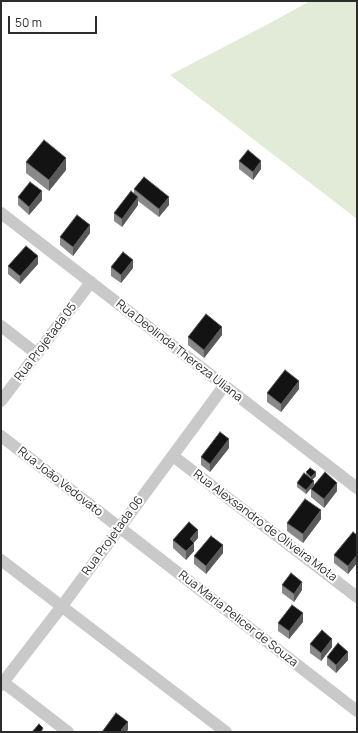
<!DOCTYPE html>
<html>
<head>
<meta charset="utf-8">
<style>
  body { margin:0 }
  #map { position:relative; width:358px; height:733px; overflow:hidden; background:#fff; font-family:Manrope,sans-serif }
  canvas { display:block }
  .frame { position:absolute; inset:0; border:2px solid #2c2c2c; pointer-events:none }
  .scale { position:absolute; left:8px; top:16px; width:89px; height:18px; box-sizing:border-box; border:2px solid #2c2c2c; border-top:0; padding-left:5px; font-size:12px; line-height:14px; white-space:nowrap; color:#2c2c2c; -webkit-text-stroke:3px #fff; paint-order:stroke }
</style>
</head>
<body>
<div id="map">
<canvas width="358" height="733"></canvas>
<div class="frame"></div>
<div class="scale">50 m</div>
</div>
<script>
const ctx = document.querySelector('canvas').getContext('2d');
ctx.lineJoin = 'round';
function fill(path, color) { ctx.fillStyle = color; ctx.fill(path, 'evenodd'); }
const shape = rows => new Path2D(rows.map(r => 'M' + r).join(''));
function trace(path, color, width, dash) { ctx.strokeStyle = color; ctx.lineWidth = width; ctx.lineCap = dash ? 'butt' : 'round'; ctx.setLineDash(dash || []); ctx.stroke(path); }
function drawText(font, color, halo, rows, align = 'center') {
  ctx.font = font + ' Manrope,sans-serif'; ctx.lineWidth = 4; ctx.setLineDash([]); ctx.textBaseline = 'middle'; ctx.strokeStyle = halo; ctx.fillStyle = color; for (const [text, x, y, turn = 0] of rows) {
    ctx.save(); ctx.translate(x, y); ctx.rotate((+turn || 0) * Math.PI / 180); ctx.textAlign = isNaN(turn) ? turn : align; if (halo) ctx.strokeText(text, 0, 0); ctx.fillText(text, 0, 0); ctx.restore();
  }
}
const green = shape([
  [310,1,357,1,357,219,170,75,272,22]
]);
const minor = shape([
  [1,213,357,488],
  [1,326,37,354],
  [1,401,91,282],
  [1,436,357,711],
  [173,456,357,597],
  [1,560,226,732],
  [3,682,68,732],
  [1,685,62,606,224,386]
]);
const wall = shape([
  [239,161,261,169,253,180,239,169],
  [26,162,66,170,49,191,26,173],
  [134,189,169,205,159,217,138,201,138,205,122,227,114,221,114,213,134,194],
  [18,197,42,200,29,215,18,205],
  [90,233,73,256,60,245,60,237],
  [38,264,20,284,8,274,8,266],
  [111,267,133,268,121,283,111,276],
  [222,335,204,358,188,345,188,337],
  [299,389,281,412,267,402,267,393],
  [229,448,210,472,201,465,201,457],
  [306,472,316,476,312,480,314,485,306,494,297,487,297,483,306,475],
  [311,489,337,491,324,508,311,497],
  [321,519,303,543,287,531,287,523],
  [357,535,357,563,348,574,334,563,334,555],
  [198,538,194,542,194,551,186,560,173,548,173,540],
  [223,553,206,574,194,564,194,556],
  [282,585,302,590,294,602,282,593],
  [303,622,289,639,278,631,278,623],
  [310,644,332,647,321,661,310,653],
  [327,657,348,660,336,673,327,665]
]);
const shadedWall = shape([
  [66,158,66,170,49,191,49,180],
  [261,161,261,169,253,180,253,172],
  [42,191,42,200,29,215,29,207],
  [138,197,138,205,122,227,122,219],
  [169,197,169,205,159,217,159,209],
  [90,225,90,233,73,256,73,247],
  [38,256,38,264,20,284,20,276],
  [133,260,133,268,121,283,121,275],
  [222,327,222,335,204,358,204,350],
  [299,381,299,389,281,412,281,404],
  [229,439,229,448,210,472,210,464],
  [316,472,316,476,311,481,311,477],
  [314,481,314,485,306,494,306,490],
  [337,483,337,491,324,508,324,499],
  [321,510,321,519,303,543,303,534],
  [198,530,198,538,190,547,190,539],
  [194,543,194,551,186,560,186,551],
  [223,545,223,553,206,574,206,566],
  [357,555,357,563,348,574,348,566],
  [302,582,302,590,294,602,294,594],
  [303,613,303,622,289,639,289,631],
  [332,639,332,647,321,661,321,653],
  [348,652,348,660,336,673,336,665],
  [128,722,128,730,126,732,121,732,121,730]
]);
const building = shape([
  [44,140,66,158,49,180,26,162,44,140],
  [248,150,261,161,253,172,239,161,248,150],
  [144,177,169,197,159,209,134,189,144,177],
  [30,182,42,191,29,207,18,197,30,182],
  [131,191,138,197,122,219,114,213,131,191],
  [77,215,90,225,73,247,60,237,77,215],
  [26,246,38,256,20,276,8,266,26,246],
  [123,252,133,260,121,275,111,267,123,252],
  [206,314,222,327,204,350,188,337,206,314],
  [285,370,299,381,281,404,267,393,285,370],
  [220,432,229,439,210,464,201,457,220,432],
  [310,468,316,472,311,477,306,472,310,468],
  [325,472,337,483,324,499,311,489,325,472],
  [304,473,314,481,306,490,297,483,304,473],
  [305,499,321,510,303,534,287,523,305,499],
  [189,522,198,530,190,539,194,543,186,551,173,540,189,522],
  [353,532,357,535,357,555,348,566,334,555,353,532],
  [211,536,223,545,206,566,194,556,211,536],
  [291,573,302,582,294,594,282,585,291,573],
  [292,605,303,613,289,631,278,623,292,605],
  [322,630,332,639,321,653,310,644,322,630],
  [338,643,348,652,336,665,327,657,338,643],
  [116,713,128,722,121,730,123,732,102,732,116,713],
  [39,724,43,728,41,732,32,732,39,724]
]);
const streetNames = [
  ["Rua Projetada 05",46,342,-53],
  ["Rua Deolinda Thereza Uliana",179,351,38],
  ["Rua João Vedovato",60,482,38],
  ["Rua Alexsandro de Oliveira Mota",265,526,37],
  ["Rua Projetada 06",113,536,-54],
  ["Rua Maria Pelicer de Souza",238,619,38]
];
fill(green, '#e1ebd8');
trace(minor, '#c9c9c9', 12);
fill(wall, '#898989');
fill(shadedWall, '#5a5a5a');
fill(building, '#131313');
trace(building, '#5a5a5a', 1);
drawText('12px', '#2c2c2c', '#fff', streetNames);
</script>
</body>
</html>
